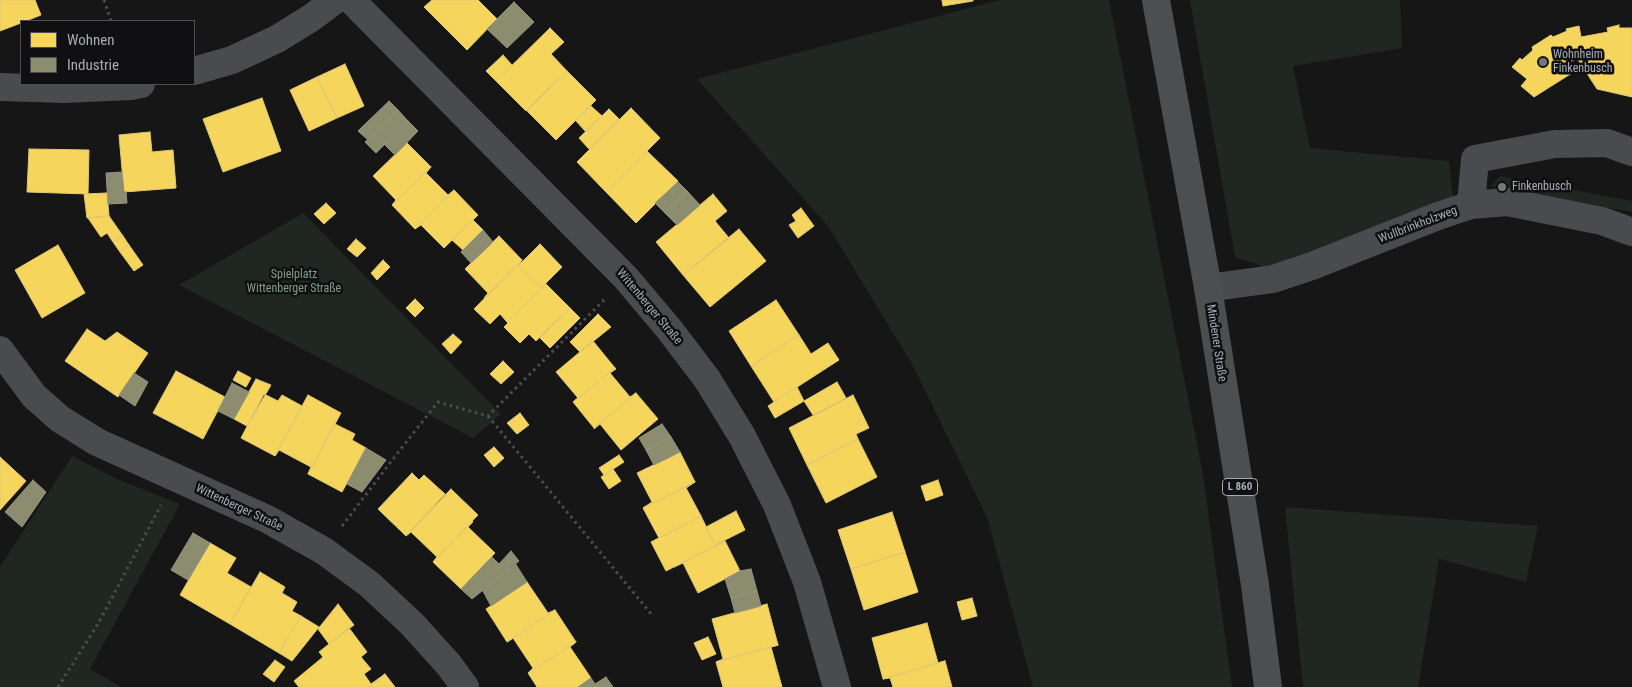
<!DOCTYPE html>
<html>
<head>
<meta charset="utf-8">
<style>
  body { margin:0 }
  #map { position:relative; width:1632px; height:687px; overflow:hidden; background:#161616; font-family:"Roboto Condensed",sans-serif }
  canvas { display:block }
  .legend { position:absolute; left:20px; top:20px; width:175px; height:65px; box-sizing:border-box; background:#101012; border:1px solid #4d4e54; margin:0; padding:6px 9px; list-style:none; font-size:15px; color:#a8abb6 }
  .legend li { display:flex; align-items:center; gap:10px; height:25px }
  .legend b { width:25px; border:1px solid #4d4e54 }
</style>
</head>
<body>
<div id="map">
<canvas width="1632" height="687"></canvas>
<ul class="legend">
<li><b style="height:14px;background:#f6d55c"></b>Wohnen</li>
<li><b style="height:14px;background:#8c8c6e"></b>Industrie</li>
</ul>
</div>
<script>
const ctx = document.querySelector('canvas').getContext('2d');
ctx.lineJoin = 'round';
function fill(path, color) { ctx.fillStyle = color; ctx.fill(path, 'evenodd'); }
const shape = rows => new Path2D(rows.map(r => 'M' + r).join(''));
function trace(path, color, width, dash) { ctx.strokeStyle = color; ctx.lineWidth = width; ctx.lineCap = dash ? 'butt' : 'round'; ctx.setLineDash(dash || []); ctx.stroke(path); }
function drawText(font, color, halo, rows, align = 'center') {
  ctx.font = font + ' "Roboto Condensed",sans-serif'; ctx.lineWidth = 5; ctx.setLineDash([]); ctx.textBaseline = 'middle'; ctx.strokeStyle = halo; ctx.fillStyle = color; for (const [text, x, y, turn = 0] of rows) {
    ctx.save(); ctx.translate(x, y); ctx.rotate((+turn || 0) * Math.PI / 180); ctx.textAlign = isNaN(turn) ? turn : align; if (halo) ctx.strokeText(text, 0, 0); ctx.fillText(text, 0, 0); ctx.restore();
  }
}
const green = shape([
  [1000,0,1109,0,1203,474,1232,687,1033,687,987,517,912,364,828,226,697,79],
  [1190,0,1400,0,1402,48,1293,66,1310,148,1449,161,1453,198,1301,257,1265,267,1235,257],
  [1500,176,1632,201,1632,212,1491,186],
  [303,213,501,414,473,438,179,285],
  [72,456,117,479,180,504,90,669,121,687,0,687,0,567],
  [1285,507,1538,526,1526,582,1439,559,1418,687,1303,687]
]);
const homes = shape([
  [0,0,35,0,41,15,26,21,21,21,21,23,0,31,0,0],
  [432,0,478,0,497,19,467,50,424,7,432,0],
  [942,0,973,0,973,1,943,6,942,0],
  [1619,25,1619,28,1632,28,1632,97,1597,89,1577,58,1567,64,1572,73,1534,97,1521,86,1527,79,1512,67,1520,58,1522,60,1533,50,1532,47,1551,35,1553,37,1567,31,1566,29,1579,26,1581,37,1608,32,1607,28,1619,25],
  [550,28,564,42,551,54,567,71,526,111,496,81,550,28],
  [503,55,512,65,496,81,486,71,503,55],
  [345,64,364,106,337,118,317,77,345,64],
  [567,71,596,100,556,140,527,111,567,71],
  [317,77,337,118,309,131,290,90,317,77],
  [262,98,281,151,223,172,203,119,262,98],
  [591,106,602,116,586,132,576,121,591,106],
  [631,108,660,138,606,192,577,162,631,108],
  [609,109,619,119,589,149,579,138,609,109],
  [150,132,152,152,173,150,176,188,124,192,119,135,150,132],
  [407,143,431,167,392,205,396,200,373,176,407,143],
  [29,149,89,150,88,194,27,192,29,149],
  [647,151,678,181,636,223,606,192,647,151],
  [431,167,426,173,448,195,454,190,415,229,392,205,431,167],
  [454,190,478,215,444,248,421,225,415,229,454,190],
  [107,193,109,216,87,218,84,194,107,193],
  [713,194,727,211,715,221,729,238,683,275,656,242,713,194],
  [326,203,336,213,324,224,314,214,326,203],
  [801,208,814,226,798,238,789,225,796,221,792,215,801,208],
  [109,216,123,236,113,242,107,233,101,237,88,218,109,216],
  [473,220,483,230,463,250,452,240,473,220],
  [739,229,766,261,710,307,683,275,739,229],
  [123,236,129,245,120,252,113,242,123,236],
  [499,236,522,260,484,298,488,293,465,269,499,236],
  [356,239,366,248,357,257,347,249,356,239],
  [540,244,562,267,541,288,518,266,540,244],
  [58,245,85,293,42,318,15,270,58,245],
  [129,245,143,265,134,271,120,252,129,245],
  [383,260,390,267,377,280,371,273,383,260],
  [522,260,518,266,541,288,546,284,507,322,500,314,490,324,474,309,522,260],
  [546,284,570,308,536,341,529,334,520,343,504,327,508,323,507,322,546,284],
  [415,299,424,308,415,317,406,308,415,299],
  [776,300,799,335,751,366,729,331,776,300],
  [570,308,580,318,550,348,540,338,570,308],
  [598,314,611,327,580,352,570,342,598,314],
  [87,329,105,341,117,332,148,353,118,397,65,361,87,329],
  [453,334,462,342,451,354,442,344,453,334],
  [799,335,811,354,828,343,839,360,774,402,751,366,799,335],
  [593,341,615,368,573,402,578,398,556,372,593,341],
  [503,361,514,372,501,384,490,374,503,361],
  [615,368,616,369,610,373,630,397,636,393,594,428,573,402,615,368],
  [176,371,225,397,203,439,153,413,176,371],
  [238,371,251,378,246,387,233,380,238,371],
  [256,379,271,385,247,426,234,419,256,379],
  [837,382,846,398,813,415,804,401,837,382],
  [797,387,804,401,775,418,768,406,797,387],
  [636,393,658,419,621,450,600,424,594,429,594,428,636,393],
  [264,394,278,401,282,395,302,406,275,456,241,438,264,394],
  [308,395,341,413,308,474,311,467,279,450,275,456,308,395],
  [853,395,869,428,856,434,858,439,807,465,789,428,853,395],
  [520,413,529,425,517,434,507,423,520,413],
  [335,424,355,434,352,440,366,448,342,492,308,474,335,424],
  [858,439,877,477,826,503,807,465,858,439],
  [494,447,504,458,494,467,484,455,494,447],
  [680,452,695,482,643,508,652,502,637,473,680,452],
  [619,455,624,462,604,475,599,468,619,455],
  [0,457,26,481,0,510,0,457],
  [613,469,621,481,609,489,601,477,613,469],
  [412,473,419,480,424,475,445,494,406,536,378,509,412,473],
  [938,480,943,495,926,501,921,486,938,480],
  [695,482,686,488,701,516,659,538,643,508,695,482],
  [451,489,478,515,433,562,437,557,411,532,406,536,451,489],
  [736,511,745,530,715,545,706,527,736,511],
  [892,512,905,552,851,569,838,530,892,512],
  [701,516,715,545,725,541,666,571,651,542,701,516],
  [472,521,473,522,468,527,495,553,461,589,433,562,472,521],
  [725,541,740,571,698,593,683,563,674,567,725,541],
  [210,543,236,558,227,573,251,587,230,624,180,595,210,543],
  [905,552,918,592,864,610,851,569,905,552],
  [260,572,285,587,282,593,297,602,292,611,301,616,279,653,230,624,260,572],
  [527,582,548,613,555,610,507,642,486,609,527,582],
  [972,598,977,616,962,620,957,602,972,598],
  [338,604,354,625,329,644,318,629,338,604],
  [767,604,778,645,716,662,723,659,712,619,767,604],
  [555,610,576,642,528,673,533,668,513,638,507,642,555,610],
  [301,616,319,627,292,661,279,653,301,616],
  [927,623,938,663,945,661,883,679,872,638,927,623],
  [349,628,367,652,361,657,371,669,364,674,371,684,385,674,369,687,299,687,294,681,323,657,319,652,349,628],
  [708,637,716,654,702,660,694,643,708,637],
  [576,642,570,647,591,678,578,687,537,687,528,673,576,642],
  [778,645,771,647,782,687,723,687,716,662,778,645],
  [275,660,285,667,274,682,263,674,275,660],
  [945,661,952,687,893,687,890,678,883,679,945,661],
  [385,674,395,687,369,687,385,674]
]);
const industry = shape([
  [514,2,534,22,507,48,487,29,514,2],
  [389,101,398,110,368,140,358,131,389,101],
  [398,110,408,121,376,153,365,142,398,110],
  [408,121,418,131,395,155,384,144,408,121],
  [122,172,124,192,126,192,127,203,108,204,106,173,122,172],
  [678,182,687,191,665,213,655,203,678,182],
  [687,191,700,205,677,225,665,213,687,191],
  [483,230,493,242,471,263,461,252,483,230],
  [134,373,148,382,135,406,119,395,134,373],
  [232,383,249,392,234,419,218,411,232,383],
  [662,424,671,437,646,450,639,438,662,424],
  [671,437,680,452,654,465,646,450,671,437],
  [366,448,386,460,362,492,347,484,366,448],
  [33,480,46,492,22,527,5,512,33,480],
  [193,533,210,543,188,580,171,570,193,533],
  [511,551,519,561,472,599,461,589,492,557,499,564,511,551],
  [515,563,527,582,491,606,483,591,515,563],
  [751,569,757,591,731,598,725,579,740,571,751,569],
  [757,591,761,606,735,613,731,598,757,591],
  [606,677,613,687,578,687,591,678,595,684,606,677]
]);
const path = shape([
  [104,0,111,21],
  [488,416,652,615],
  [342,526,400,450,438,402,488,416,605,299],
  [58,687,98,624,161,505]
]);
const minor = shape([
  [351,0,626,278,669,329,707,379,742,436,777,505,807,582,837,687],
  [194,71,232,60,277,39,311,18,335,0],
  [0,87,64,89,131,86,141,84],
  [1471,205,1475,159,1555,144,1607,143,1632,152],
  [1208,288,1273,279,1312,266,1438,216,1471,205,1507,202,1602,221,1632,232],
  [0,350,34,396,60,419,97,442,267,519,324,551,369,584,412,624,449,665,465,687]
]);
const major = shape([
  [1156,0,1208,288,1255,585,1268,687]
]);
const markers = [
  [1543,62,5,"#75777e"],
  [1502,187,5,"#75777e"]
];
const shields = [
  [1240,487,35]
];
const shieldNames = [
  ["L 860",1240,487]
];
const poiNames = [
  ["Wohnheim",1553,55],
  ["Finkenbusch",1553,69],
  ["Finkenbusch",1512,187]
];
const streetNames = [
  ["Wullbrinkholzweg",1418,225,-21],
  ["Wittenberger Straße",649,307,50],
  ["Mindener Straße",1216,343,81],
  ["Wittenberger Straße",239,508,25]
];
const parkNames = [
  ["Spielplatz",294,275],
  ["Wittenberger Straße",294,289]
];
fill(green, '#202621');
fill(homes, '#f6d55c');
trace(homes, '#dfc877', 1);
fill(industry, '#8c8c6e');
trace(industry, '#949584', 1);
trace(path, '#4c4d50', 3, [2.5, 4]);
trace(minor, '#4a4b4f', 28);
trace(major, '#4d4e50', 28);
for (const [x, y, r, color] of markers) { const dot = new Path2D(); dot.arc(x, y, r, 0, 2 * Math.PI); ctx.fillStyle = color; ctx.fill(dot); trace(dot, '#101012', 2); }
for (const [x, y, w] of shields) { const box = new Path2D(); box.roundRect(x - w / 2, y - 8.5, w, 17, 4); ctx.fillStyle = '#101012'; ctx.fill(box); trace(box, '#a8abb6', 1); }
drawText('bold 11px', '#a8abb6', null, shieldNames);
drawText('12px', '#a8abb6', '#101012', poiNames, 'left');
drawText('12px', '#a8abb6', '#101012', streetNames);
drawText('12px', '#819f87', '#101012', parkNames);
</script>
</body>
</html>
